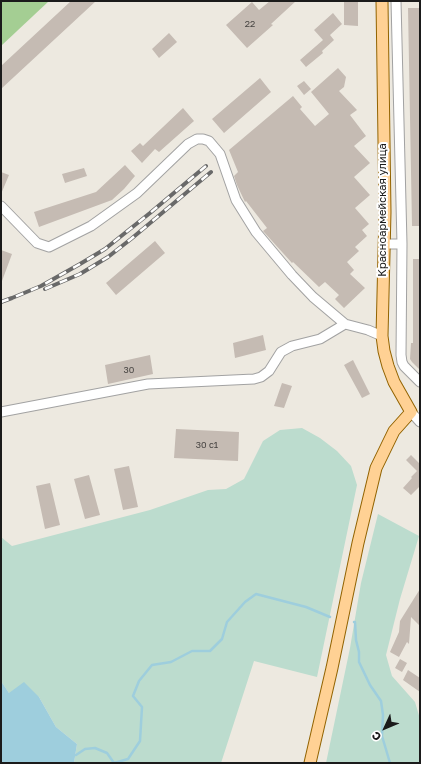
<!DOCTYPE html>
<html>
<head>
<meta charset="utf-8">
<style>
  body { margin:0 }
  #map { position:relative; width:421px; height:764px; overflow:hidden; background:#ede9e0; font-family:"Golos Text",sans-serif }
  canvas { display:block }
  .frame { position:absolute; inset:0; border:2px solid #1b1b1b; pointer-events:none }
  .north { position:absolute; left:365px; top:708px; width:40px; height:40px; -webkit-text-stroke:3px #fff; paint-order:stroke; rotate:226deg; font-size:11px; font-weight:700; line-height:16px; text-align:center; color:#1b1b1b }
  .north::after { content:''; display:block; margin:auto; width:14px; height:18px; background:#1b1b1b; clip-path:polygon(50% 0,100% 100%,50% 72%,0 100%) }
</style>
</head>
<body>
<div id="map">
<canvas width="421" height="764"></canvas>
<div class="frame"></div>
<div class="north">С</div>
</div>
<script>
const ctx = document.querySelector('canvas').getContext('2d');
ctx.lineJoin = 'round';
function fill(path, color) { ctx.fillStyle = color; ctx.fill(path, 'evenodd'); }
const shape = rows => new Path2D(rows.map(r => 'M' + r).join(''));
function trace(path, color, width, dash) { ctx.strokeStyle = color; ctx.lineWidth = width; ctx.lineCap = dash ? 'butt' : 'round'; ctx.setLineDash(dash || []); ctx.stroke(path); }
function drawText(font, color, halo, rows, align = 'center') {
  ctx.font = font + ' "Golos Text",sans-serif'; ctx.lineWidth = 4; ctx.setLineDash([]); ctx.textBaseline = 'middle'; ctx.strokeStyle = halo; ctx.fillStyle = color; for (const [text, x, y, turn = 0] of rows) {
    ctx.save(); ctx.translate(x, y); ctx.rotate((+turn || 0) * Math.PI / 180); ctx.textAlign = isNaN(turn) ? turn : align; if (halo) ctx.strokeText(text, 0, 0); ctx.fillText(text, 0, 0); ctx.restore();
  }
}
const forest = shape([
  [1,1,49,1,1,46]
]);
const wetland = shape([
  [302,428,320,438,337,451,351,466,357,485,317,677,254,661,221,763,74,763,77,744,56,727,39,697,9,693,1,681,1,537,12,546,150,510,208,490,226,489,244,479,263,441,280,430],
  [378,514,419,536,400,599,386,655,392,676,415,702,420,719,420,763,326,763,350,648,361,583]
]);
const water = shape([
  [1,681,9,693,24,682,39,697,56,727,77,744,74,763,1,763]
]);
const stream = shape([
  [354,622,355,622,356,640,359,652,359,662,370,685,381,701,383,715,382,736,390,763],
  [76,755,85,749,95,748,107,753,114,763,128,759,140,741,142,707,133,696,139,681,152,665,171,662,192,651,210,651,222,639,227,622,245,602,256,594,306,607,330,617]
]);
const building = shape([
  [71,1,96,1,1,89,1,66],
  [270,1,296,1,271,24,273,25,247,48,226,25,252,2,259,10],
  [344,1,358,1,358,26,344,25],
  [408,8,420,8,420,226,412,226],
  [333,13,342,24,330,35,334,40,322,51,323,53,306,67,300,60,323,40,314,30],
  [169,33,177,42,159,58,152,49],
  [338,68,346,77,344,87,339,91,357,110,350,115,366,136,354,146,370,163,354,177,370,195,355,208,369,224,362,230,367,236,355,247,359,251,347,262,354,270,350,274,365,288,344,308,335,299,339,295,325,282,319,287,293,262,292,263,263,231,267,228,246,201,245,202,237,185,234,176,238,172,229,150,293,96,302,107,300,109,315,126,329,114,311,92],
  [260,78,271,92,224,133,212,119],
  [304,81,311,89,304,95,297,86],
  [183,108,194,121,159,152,155,149,142,163,131,151,140,143,143,146],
  [125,165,135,176,124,189,112,200,39,227,34,212,96,192],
  [84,168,87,176,65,183,62,174],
  [1,172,9,175,1,194],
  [155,241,165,253,116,295,106,283],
  [1,250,12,254,2,281,1,281],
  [413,259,420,259,420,370,412,362,410,359,411,343,413,343],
  [263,335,266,350,235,358,233,343],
  [150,355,153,374,108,384,105,365],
  [353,360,370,394,362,398,344,365],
  [282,383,292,386,284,408,274,406],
  [176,429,239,432,238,461,174,458],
  [411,455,420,464,420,486,411,495,403,488,412,478,411,477,417,471,406,460],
  [129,466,138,507,123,510,114,469],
  [89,475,100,515,85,519,74,479],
  [50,483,60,525,45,529,36,486],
  [420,589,420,626,411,617,409,644,407,642,399,657,390,652,399,632,400,621],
  [400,659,407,663,402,672,395,668],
  [408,670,420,678,420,692,403,680]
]);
const minor = shape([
  [396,1,402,244,401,355,402,362,404,366,420,382],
  [1,206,37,243,49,247,91,226,137,193,188,144,197,139,203,139,209,141,220,154,236,200,256,232,292,275,313,297,345,324,368,330,382,336],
  [384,244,402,244],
  [1,412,148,384,254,379,261,377,269,371,281,352,292,346,320,339,345,324],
  [411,412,420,422]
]);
const major = shape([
  [310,763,332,668,358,543,376,468,394,431,411,412,394,382,388,366,384,351,382,336,385,212,382,1]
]);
const rail = shape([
  [45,289,80,274,108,257,131,239,211,172],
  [1,302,12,298,41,286,80,264,105,249,150,213,206,166]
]);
const numberNames = [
  ["22",250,24],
  ["30",129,370],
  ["30 с1",207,445]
];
const streetNames = [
  ["Красноармейская улица",383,210,-90]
];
fill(forest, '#a4ce93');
fill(wetland, '#bcdcce');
fill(water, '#9ecedd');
trace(stream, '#9ecedd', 2.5);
fill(building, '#c5bbb3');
trace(minor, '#a2a2a2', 11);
trace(major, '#926300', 13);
trace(minor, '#fff', 9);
trace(major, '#ffd194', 11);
trace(rail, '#696969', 4);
trace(rail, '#fff', 2.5, [8]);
drawText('9px', '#464341', null, numberNames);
drawText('11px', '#1b1b1b', '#fff', streetNames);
</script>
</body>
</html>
